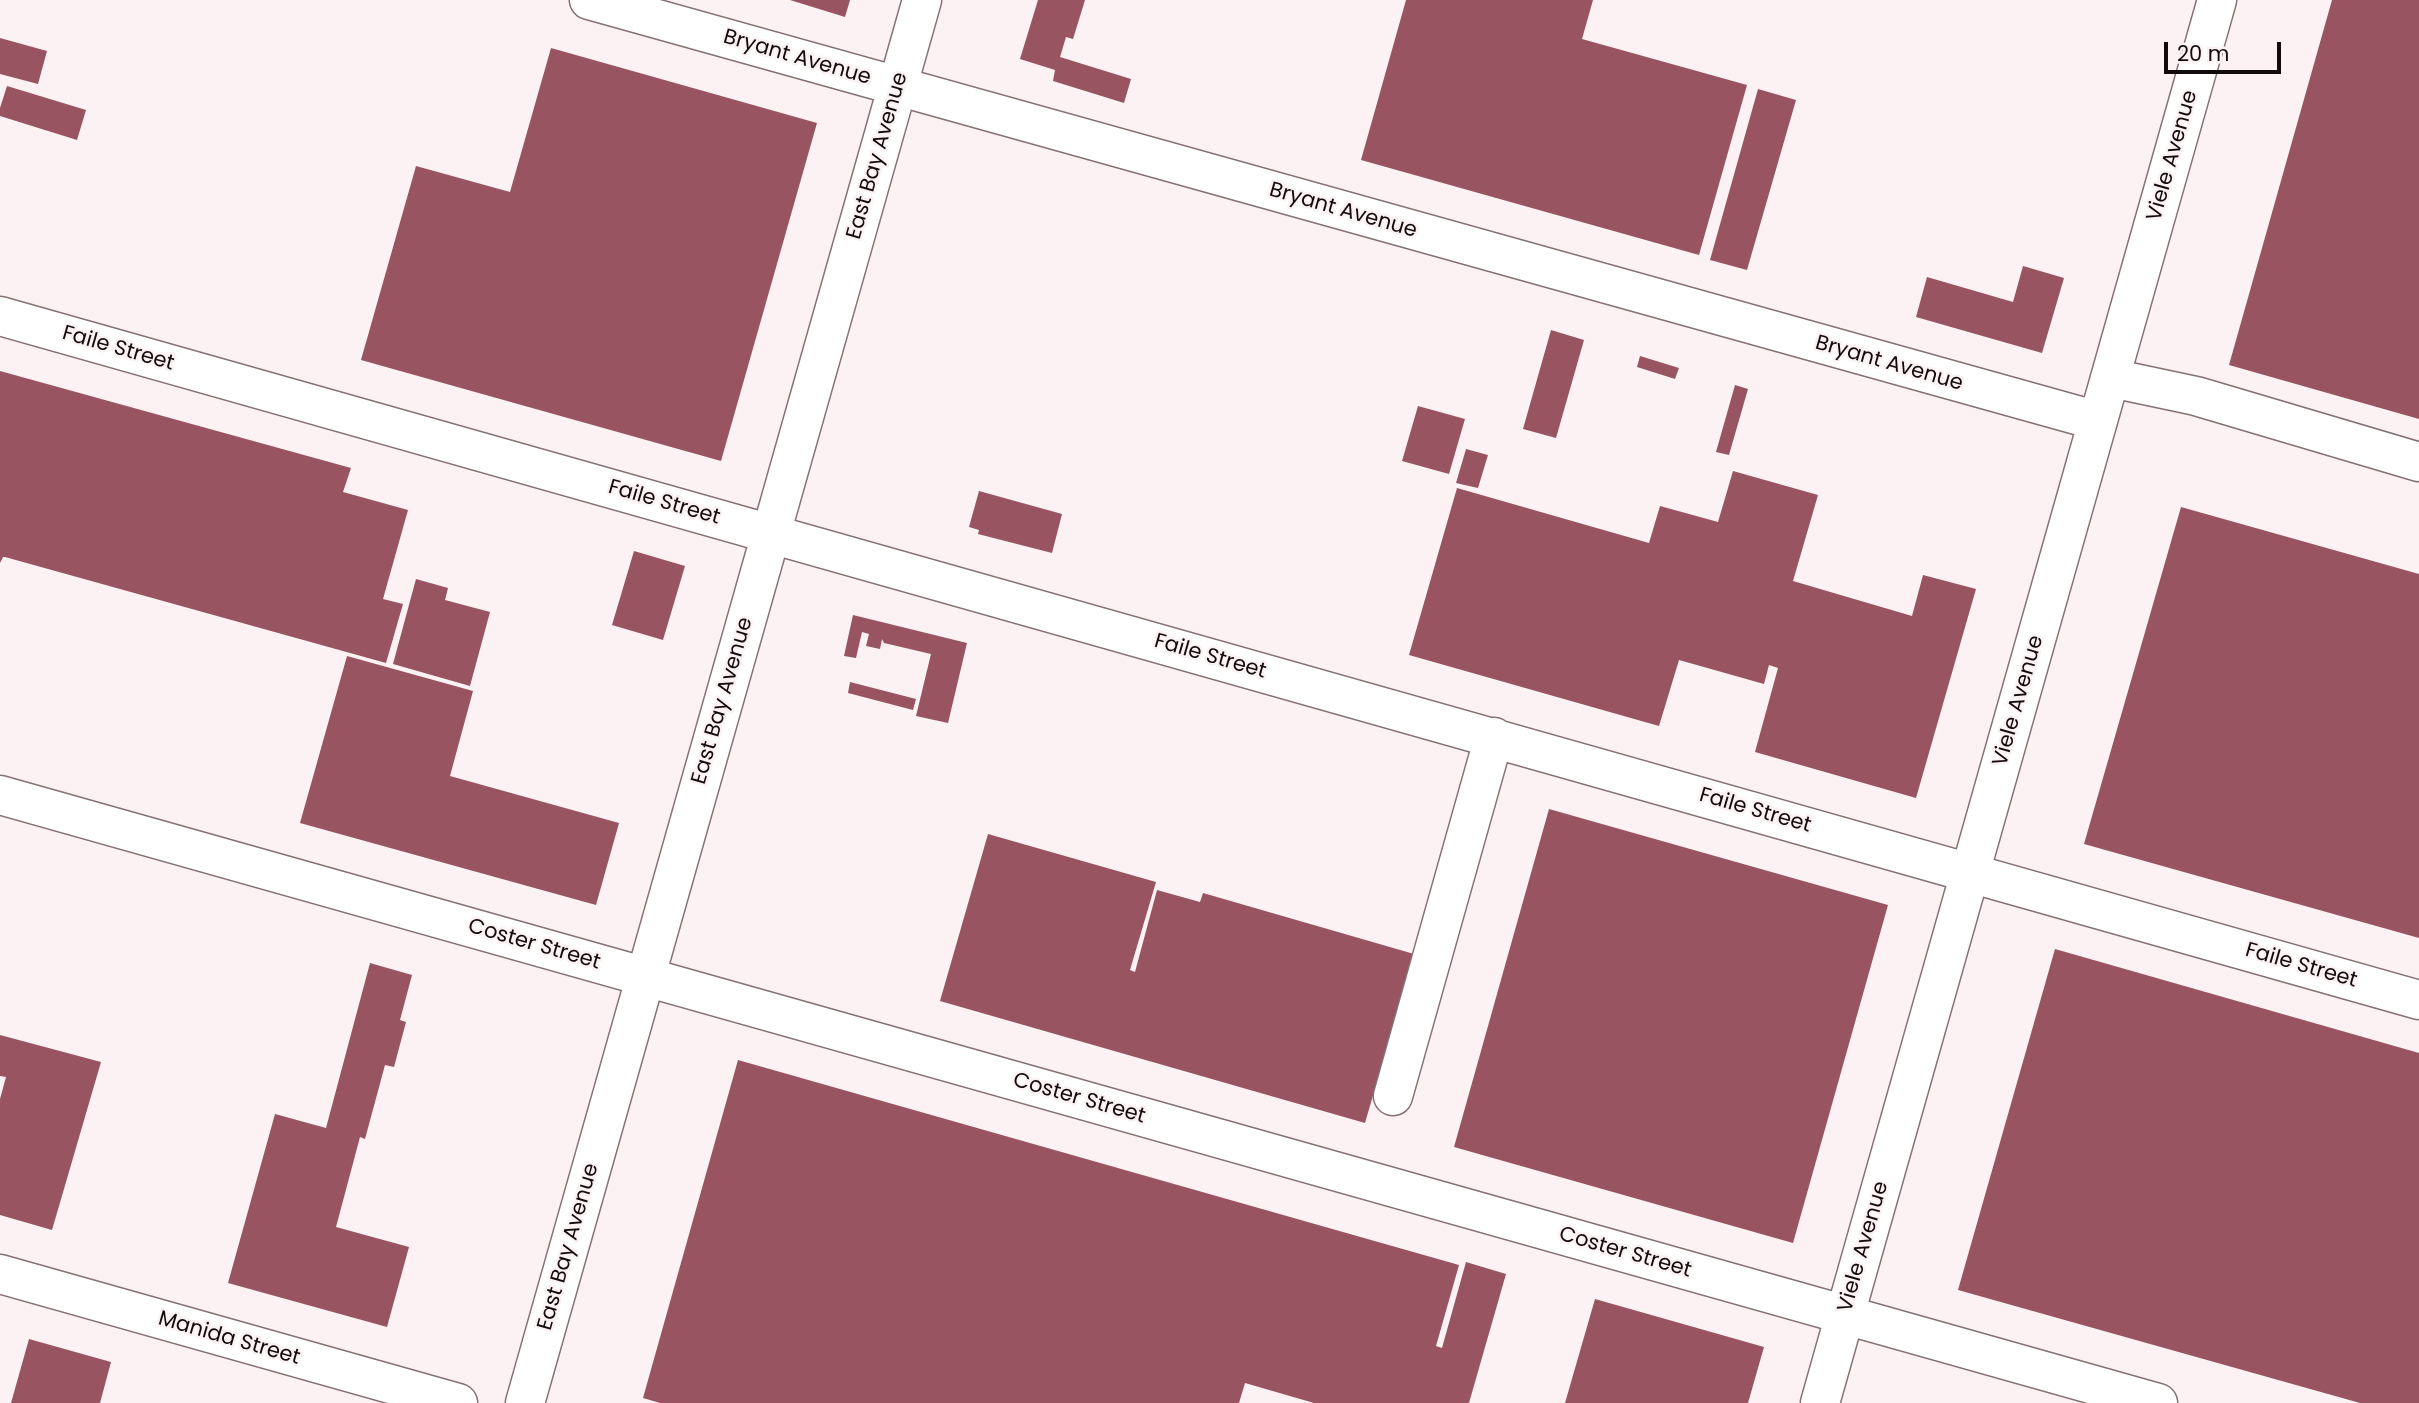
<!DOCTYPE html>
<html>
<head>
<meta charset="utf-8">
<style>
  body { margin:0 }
  #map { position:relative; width:2419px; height:1403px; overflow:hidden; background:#fcf2f3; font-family:Poppins,sans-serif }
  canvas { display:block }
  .scale { position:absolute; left:2164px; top:42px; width:117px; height:32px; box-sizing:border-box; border:4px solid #120b0c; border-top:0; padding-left:9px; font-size:21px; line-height:24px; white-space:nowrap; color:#120b0c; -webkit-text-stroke:5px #fcf2f3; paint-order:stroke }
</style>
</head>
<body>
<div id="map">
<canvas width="2419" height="1403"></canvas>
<div class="scale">20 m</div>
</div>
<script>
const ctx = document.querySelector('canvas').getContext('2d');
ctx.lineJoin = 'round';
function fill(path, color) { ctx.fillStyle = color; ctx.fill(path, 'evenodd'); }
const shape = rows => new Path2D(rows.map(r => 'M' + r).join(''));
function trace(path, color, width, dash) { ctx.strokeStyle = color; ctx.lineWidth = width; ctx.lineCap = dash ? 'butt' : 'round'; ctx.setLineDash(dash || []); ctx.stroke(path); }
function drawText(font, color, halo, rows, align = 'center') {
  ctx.font = font + ' Poppins,sans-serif'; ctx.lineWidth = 5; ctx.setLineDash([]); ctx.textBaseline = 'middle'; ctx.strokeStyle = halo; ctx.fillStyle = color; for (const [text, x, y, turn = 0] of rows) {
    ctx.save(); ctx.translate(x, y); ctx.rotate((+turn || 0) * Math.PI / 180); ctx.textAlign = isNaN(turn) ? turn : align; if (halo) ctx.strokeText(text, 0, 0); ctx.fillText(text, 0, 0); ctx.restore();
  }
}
const building = shape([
  [790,0,850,0,845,17],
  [1038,0,1085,0,1073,39,1066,37,1060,57,1131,79,1124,103,1053,81,1055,70,1020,59],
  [1406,0,1593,0,1582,39,1747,85,1699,255,1361,160],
  [2332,0,2419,0,2419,419,2229,365],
  [0,38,47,51,38,84,0,74],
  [551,48,817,123,721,461,361,360,416,166,510,192],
  [7,86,86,110,77,140,0,116,0,108],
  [1758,89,1796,100,1747,270,1710,260],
  [2023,266,2064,278,2042,353,1916,317,1927,277,2013,302],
  [1551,330,1584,340,1556,438,1523,429],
  [1640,356,1679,368,1675,379,1637,367],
  [0,371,351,468,343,492,408,510,383,599,403,604,386,663,5,557,3,557,0,563],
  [1735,385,1748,389,1729,455,1716,452],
  [1418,406,1465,419,1449,474,1402,461],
  [1466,449,1488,455,1478,488,1456,483],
  [1733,471,1818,495,1793,581,1912,616,1923,575,1976,589,1916,798,1755,752,1778,668,1769,665,1764,684,1679,660,1659,726,1409,655,1457,488,1649,543,1660,506,1718,522],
  [979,491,1062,514,1052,553,978,534,979,530,969,527],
  [2181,507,2419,574,2419,938,2084,844],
  [634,551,685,566,663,640,612,625],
  [416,579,448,588,445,600,490,612,470,686,393,664],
  [853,615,967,643,948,723,916,716,931,654,884,643,882,639,880,649,866,646,869,634,862,632,856,658,844,656],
  [347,656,473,691,450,776,619,823,596,905,300,823],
  [850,682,916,699,913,710,848,693],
  [1549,809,1888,905,1793,1243,1454,1147],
  [988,834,1156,882,1130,970,1135,972,1157,890,1200,902,1203,893,1414,954,1365,1123,940,1001],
  [2055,949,2419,1053,2419,1403,2360,1403,1958,1290],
  [370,963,412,975,400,1020,406,1022,394,1067,385,1065,365,1139,360,1137,336,1227,409,1247,387,1327,228,1283,275,1114,326,1128],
  [0,1035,101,1062,52,1230,0,1215,0,1099,6,1077,0,1076],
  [738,1060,1459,1265,1436,1346,1442,1348,1466,1262,1506,1274,1469,1403,1314,1403,1245,1383,1239,1403,660,1403,643,1398],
  [1595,1299,1764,1347,1748,1403,1565,1403],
  [29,1339,111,1362,100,1403,11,1403]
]);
const minor = shape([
  [589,0,2098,421],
  [0,316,2419,1000],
  [2111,378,2196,396,2419,462],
  [0,795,2158,1403],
  [1393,1096,1494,737],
  [0,1274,458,1403],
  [1820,1403,2217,0]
]);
const major = shape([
  [525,1403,922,0]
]);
const streetNames = [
  ["Bryant Avenue",797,58,16],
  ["East Bay Avenue",878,156,-74],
  ["Viele Avenue",2173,156,-74],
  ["Bryant Avenue",1343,211,16],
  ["Faile Street",118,349,16],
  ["Bryant Avenue",1889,364,16],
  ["Faile Street",664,503,16],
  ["Faile Street",1210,657,16],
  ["East Bay Avenue",723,701,-74],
  ["Viele Avenue",2019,701,-74],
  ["Faile Street",1755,811,16],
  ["Coster Street",534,945,16],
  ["Faile Street",2301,966,16],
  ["Coster Street",1079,1099,16],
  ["East Bay Avenue",569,1247,-74],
  ["Viele Avenue",1864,1247,-74],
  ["Coster Street",1625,1253,16],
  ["Manida Street",229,1339,16]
];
fill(building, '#985461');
trace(minor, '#867174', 41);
trace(major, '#867174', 41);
trace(minor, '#fff', 38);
trace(major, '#fff', 38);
drawText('21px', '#120b0c', '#fcf2f3', streetNames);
</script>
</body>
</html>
